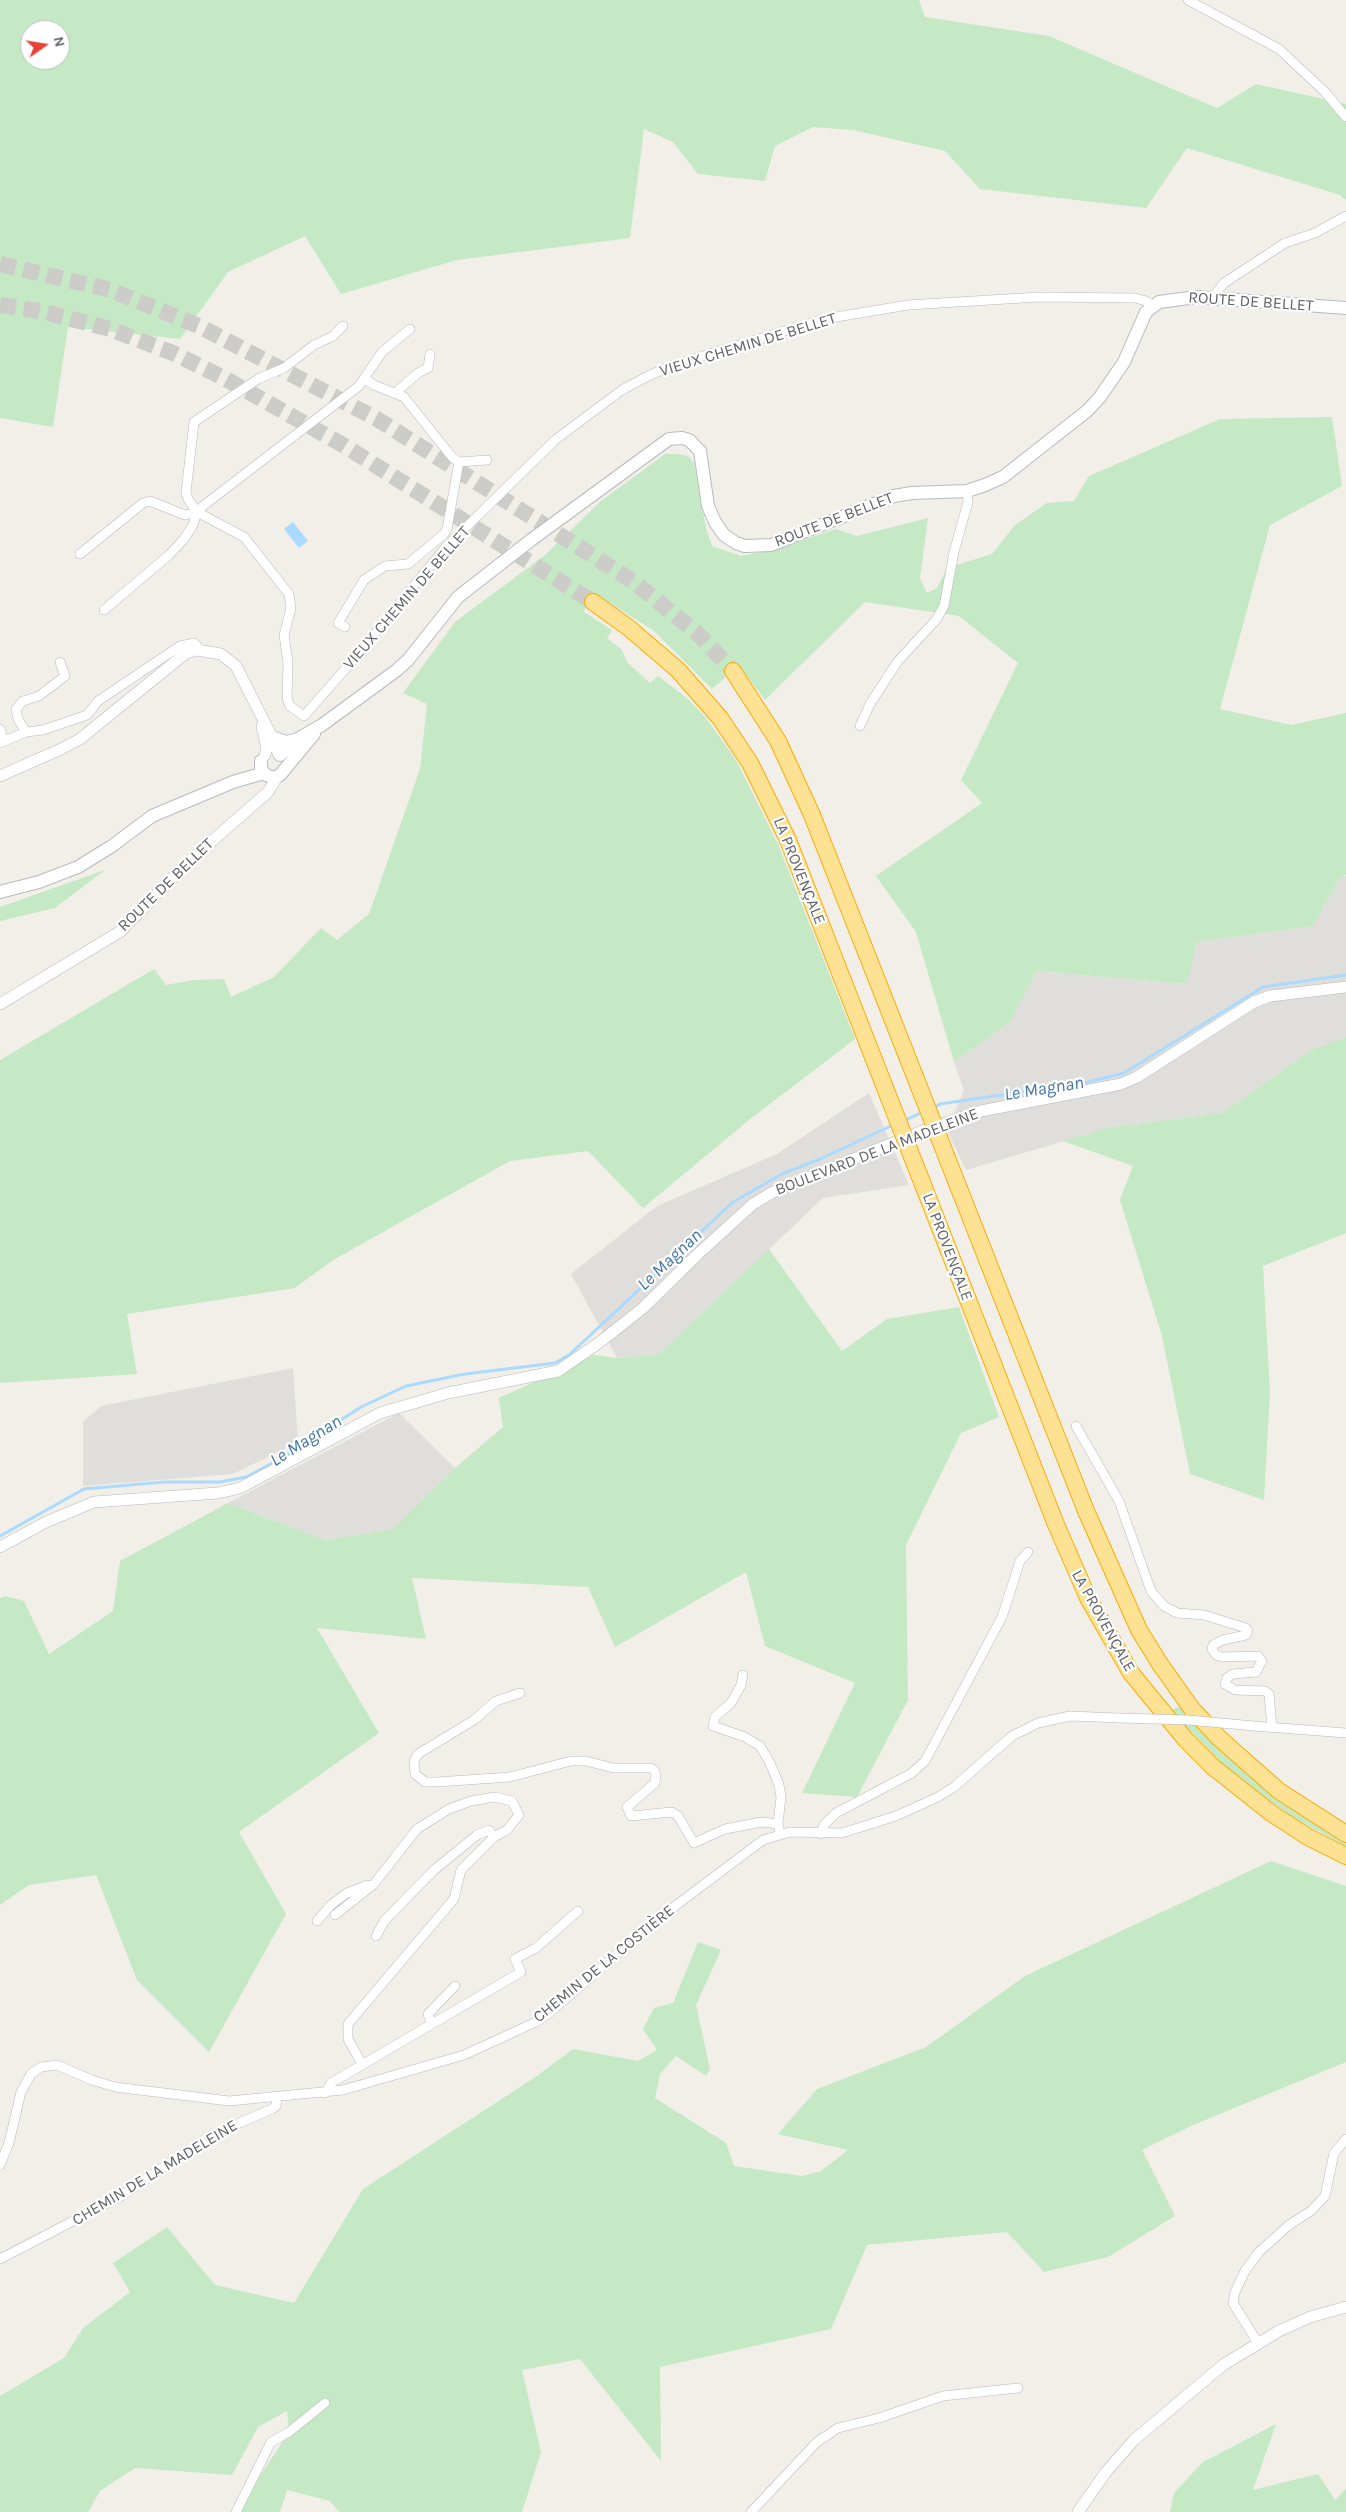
<!DOCTYPE html>
<html>
<head>
<meta charset="utf-8">
<style>
  body { margin:0 }
  #map { position:relative; width:1346px; height:2512px; overflow:hidden; background:#f1efe8; font-family:Karla,sans-serif }
  canvas { display:block }
  .north { position:absolute; left:20px; top:20px; width:50px; height:50px; box-sizing:border-box; background:#fff; border:1px solid #bfc1c3; border-radius:50%; rotate:77deg; font-size:14px; font-weight:700; line-height:20px; text-align:center; color:#5f6368 }
  .north::after { content:''; display:block; margin:auto; width:18px; height:22px; background:#ea4335; clip-path:polygon(50% 0,100% 100%,50% 72%,0 100%) }
</style>
</head>
<body>
<div id="map">
<canvas width="1346" height="2512"></canvas>
<div class="north">N</div>
</div>
<script>
const ctx = document.querySelector('canvas').getContext('2d');
ctx.lineJoin = 'round';
function fill(path, color) { ctx.fillStyle = color; ctx.fill(path, 'evenodd'); }
const shape = rows => new Path2D(rows.map(r => 'M' + r).join(''));
function trace(path, color, width, dash) { ctx.strokeStyle = color; ctx.lineWidth = width; ctx.lineCap = dash ? 'butt' : 'round'; ctx.setLineDash(dash || []); ctx.stroke(path); }
function drawText(font, color, halo, rows, align = 'center') {
  ctx.font = font + ' Karla,sans-serif'; ctx.lineWidth = 4.5; ctx.setLineDash([]); ctx.textBaseline = 'middle'; ctx.strokeStyle = halo; ctx.fillStyle = color; for (const [text, x, y, turn = 0] of rows) {
    ctx.save(); ctx.translate(x, y); ctx.rotate((+turn || 0) * Math.PI / 180); ctx.textAlign = isNaN(turn) ? turn : align; if (halo) ctx.strokeText(text, 0, 0); ctx.fillText(text, 0, 0); ctx.restore();
  }
}
const industrial = shape([
  [1341,876,1346,876,1346,1037,1313,1049,1222,1113,1112,1127,966,1170,947,1131,964,1090,954,1062,1010,1022,1037,971,1185,984,1197,942,1313,926],
  [869,1093,909,1185,823,1198,659,1354,617,1358,571,1274,657,1206,777,1154],
  [293,1368,298,1442,233,1474,83,1486,83,1422,101,1406],
  [399,1413,455,1468,393,1529,325,1540,228,1503]
]);
const green = shape([
  [0,0,919,0,925,17,1049,36,1217,108,1256,84,1346,104,1346,200,1340,195,1187,148,1146,208,980,189,945,151,853,130,813,127,775,146,765,181,698,174,673,142,644,129,630,238,457,260,341,294,305,236,228,272,180,339,68,327,53,427,0,418],
  [30,30,60,30,60,60,30,60],
  [1332,417,1342,486,1270,525,1220,709,1291,725,1346,713,1346,875,1341,876,1313,926,1197,942,1186,984,1037,971,1010,1022,954,1062,916,932,876,876,982,803,961,780,1018,663,959,616,865,602,765,700,738,664,726,671,725,678,712,689,654,631,596,594,587,601,584,612,612,630,607,638,622,650,627,662,650,683,658,676,687,698,706,718,736,760,778,844,855,1039,749,1120,643,1208,588,1151,510,1161,333,1260,295,1288,127,1314,137,1374,0,1383,0,1060,154,969,166,985,194,980,224,979,231,997,274,977,321,928,337,940,369,914,420,769,427,704,403,693,455,622,544,556,601,501,665,454,678,454,688,456,694,463,706,528,712,546,741,556,776,549,836,529,857,536,928,518,920,578,927,593,937,588,947,568,992,554,1015,525,1047,503,1074,501,1089,476,1220,419],
  [105,870,55,908,0,921,0,907],
  [1346,1037,1346,1233,1263,1266,1270,1393,1264,1500,1190,1474,1162,1336,1120,1200,1133,1166,1063,1141,1112,1127,1222,1113,1313,1049],
  [769,1249,842,1351,887,1319,959,1307,999,1417,961,1433,906,1545,908,1700,857,1797,802,1793,855,1683,765,1646,746,1572,615,1647,588,1587,412,1578,426,1639,317,1628,379,1733,239,1832,286,1914,209,2052,137,1980,96,1875,29,1885,0,1905,0,1598,5,1596,24,1601,49,1654,113,1611,120,1561,228,1503,325,1540,393,1529,455,1468,503,1427,499,1398,594,1355,617,1358,659,1354],
  [1182,1706,1222,1750,1251,1778,1309,1820,1346,1842,1346,1846,1299,1821,1247,1785,1221,1763,1171,1710],
  [1271,1861,1346,1886,1346,2062,1193,2125,1142,2150,1175,2216,1108,2257,1044,2272,1007,2232,867,2245,831,2329,660,2367,661,2461,580,2359,522,2370,541,2452,522,2512,339,2512,330,2501,287,2490,280,2512,236,2512,289,2432,287,2411,258,2427,232,2475,135,2468,100,2491,88,2512,0,2512,0,2396,64,2358,83,2328,130,2292,113,2263,167,2227,215,2285,294,2303,363,2189,534,2078,573,2049,638,2061,657,2050,643,2029,654,2008,673,2003,698,1942,721,1950,696,2005,710,2069,706,2076,676,2056,660,2074,655,2098,726,2143,734,2166,802,2176,821,2171,848,2150,778,2134,817,2089,926,2047,1025,1976],
  [1276,2424,1253,2490,1318,2474,1335,2500,1346,2489,1346,2512,1170,2512,1174,2493,1203,2462]
]);
const water = shape([
  [293,522,308,541,299,548,284,529]
]);
const stream = shape([
  [933,1108,940,1104,1084,1083,1124,1073,1263,987,1346,975],
  [903,1121,923,1112],
  [0,1536,84,1489,164,1482,220,1482,246,1477,284,1457,361,1407,406,1386,465,1374,555,1363,569,1355,733,1202,782,1174,820,1159,893,1125]
]);
const motorwayTunnel = shape([
  [0,264,111,290,201,327,377,419,634,582,698,634,733,671],
  [0,305,45,312,110,329,173,353,224,378,343,445,593,602]
]);
const minor = shape([
  [1188,0,1279,49,1325,92,1346,117],
  [1212,298,1224,283,1285,243,1315,233,1346,216],
  [364,378,374,385,404,397,452,457,459,462,487,460],
  [395,393,418,373,428,368,430,354],
  [197,512,188,499,186,492,194,422,258,379,284,368,314,345,333,336,343,326],
  [80,554,143,503,150,501,185,515,197,512,244,537,289,594,291,608,284,635,288,663,287,698,290,706,304,716],
  [104,610,169,555,184,539,193,525,197,512,203,506,359,386,382,352,410,329],
  [345,627,338,623,364,580,385,566,408,564,444,534,447,529,459,462],
  [304,716,355,658,445,548,555,440,622,390,650,375,677,364,824,319,908,305,1039,297,1135,298,1146,301,1153,306],
  [860,726,870,704,898,661,936,620,944,606,954,552,968,502,967,491],
  [0,729,4,741],
  [26,732,18,719,16,709,23,701,39,696,65,676,60,662],
  [0,743,26,732,43,730,87,715,98,701,180,646,194,643,201,650],
  [1076,1426,1119,1501,1151,1591,1164,1606,1177,1613,1204,1615,1246,1628,1248,1631,1246,1635,1223,1640,1213,1645,1212,1649,1216,1655,1222,1657,1258,1656,1262,1661,1256,1672,1233,1674,1227,1678,1225,1684,1235,1690,1265,1691,1269,1694,1272,1728],
  [743,1675,741,1685,731,1703,715,1717,713,1726,745,1737,760,1746,770,1763,779,1785,781,1797,778,1824],
  [520,1693,496,1701,474,1720,418,1754,414,1761,415,1774,425,1782,437,1782,510,1777,571,1761,586,1761,613,1768,651,1768,654,1770,656,1775,655,1783,627,1807,631,1816,672,1812,678,1816,694,1843,725,1829,762,1822,778,1824,780,1834],
  [1267,1727,1346,1733],
  [821,1834,824,1825,836,1813,912,1773,925,1761,1002,1617,1020,1561,1028,1552],
  [335,1915,374,1884,417,1829,449,1809,471,1801,495,1797,512,1801,519,1815,507,1830,494,1837],
  [317,1921,331,1905,347,1893,368,1885],
  [431,2023,428,2014,455,1986],
  [362,2064,348,2039,348,2024,454,1899,461,1870,494,1837,489,1830,477,1835,434,1870,385,1920,376,1936],
  [325,2093,331,2083,521,1972,515,1959,536,1948,578,1911],
  [0,2165,9,2143,21,2092,31,2074,41,2067,57,2065,92,2080,115,2087,229,2101,343,2090,464,2055,536,2022,549,2013,654,1922,763,1840,790,1832,842,1833,896,1816,938,1797,954,1787,1012,1736,1038,1723,1070,1716,1119,1718],
  [0,2259,123,2195,178,2157,208,2143,230,2127,272,2109,276,2106,277,2097],
  [1258,2343,1233,2303,1235,2292,1245,2271,1259,2252,1289,2225,1311,2211,1325,2196,1334,2153,1346,2139],
  [236,2512,271,2442,289,2432,325,2403],
  [751,2512,817,2442,838,2428,879,2418,943,2396,1018,2388]
]);
const tertiary = shape([
  [262,726,267,748,265,755],
  [0,776,61,749,80,739,186,653,197,650,221,654,236,666,272,737,279,755],
  [0,1004,121,931,188,862,268,792,277,777],
  [0,1547,46,1522,94,1502,218,1493,240,1488,380,1413,448,1393,558,1371,600,1342,643,1308,699,1253,753,1204,773,1192,922,1131,981,1111,1121,1084,1137,1077,1254,1002,1270,996,1346,987],
  [1078,2512,1106,2472,1134,2440,1223,2365,1279,2331,1310,2317,1346,2307]
]);
const secondary = shape([
  [272,737,286,742,296,740],
  [280,755,296,740,322,725,397,670,408,660,458,597,531,540,669,439,682,438,689,440,700,451,708,506,715,522,724,535,736,543,745,546,771,545,894,496,912,493,967,491,985,485,1003,477,1087,411,1100,397,1124,362,1146,312,1159,302,1196,297,1346,308],
  [261,761,261,769,266,775,273,778,280,775,314,734],
  [0,892,39,882,78,867,112,846,152,816,233,782,264,773]
]);
const motorway = shape([
  [593,602,629,628,678,670,720,718,750,763,788,840],
  [733,671,778,741,812,815],
  [1086,1511,1139,1630,1160,1664,1192,1709,1219,1738,1279,1791,1346,1834],
  [1055,1522,1088,1598,1131,1673,1186,1740,1213,1767,1271,1813,1308,1837,1346,1856]
]);
const minorBridge = shape([
  [1119,1718,1188,1720,1265,1727]
]);
const motorwayBridge = shape([
  [812,815,1086,1511],
  [788,840,1055,1522]
]);
const streetNames = [
  ["ROUTE DE BELLET",1251,302,4],
  ["VIEUX CHEMIN DE BELLET",748,345,-17],
  ["ROUTE DE BELLET",834,520,-21],
  ["VIEUX CHEMIN DE BELLET",407,598,-49],
  ["LA PROVENÇALE",799,871,68],
  ["ROUTE DE BELLET",166,885,-44],
  ["BOULEVARD DE LA MADELEINE",877,1152,-21],
  ["LA PROVENÇALE",947,1247,69],
  ["LA PROVENÇALE",1103,1621,61],
  ["CHEMIN DE LA COSTIÈRE",604,1964,-39],
  ["CHEMIN DE LA MADELEINE",155,2173,-31]
];
const waterNames = [
  ["Le Magnan",1044,1089,-9],
  ["Le Magnan",670,1260,-43],
  ["Le Magnan",306,1441,-32]
];
fill(industrial, '#e0deda');
fill(green, '#c5e8c5');
fill(water, '#aadaff');
trace(stream, '#aadaff', 3);
trace(motorwayTunnel, '#ccccc8', 16, [16, 8]);
trace(minor, '#b5b8bc', 10);
trace(tertiary, '#b5b8bc', 12);
trace(secondary, '#b6babf', 14);
trace(motorway, '#f9ab00', 18);
trace(minor, '#fff', 9);
trace(tertiary, '#fff', 11);
trace(secondary, '#fff', 12);
trace(motorway, '#fde293', 16);
trace(minorBridge, '#b5b8bc', 10, []);
trace(motorwayBridge, '#f9ab00', 18, []);
trace(minorBridge, '#fff', 9);
trace(motorwayBridge, '#fde293', 16);
drawText('16px', '#5f6368', '#fff', streetNames);
drawText('italic 18px', '#4174aa', '#fff', waterNames);
</script>
</body>
</html>
